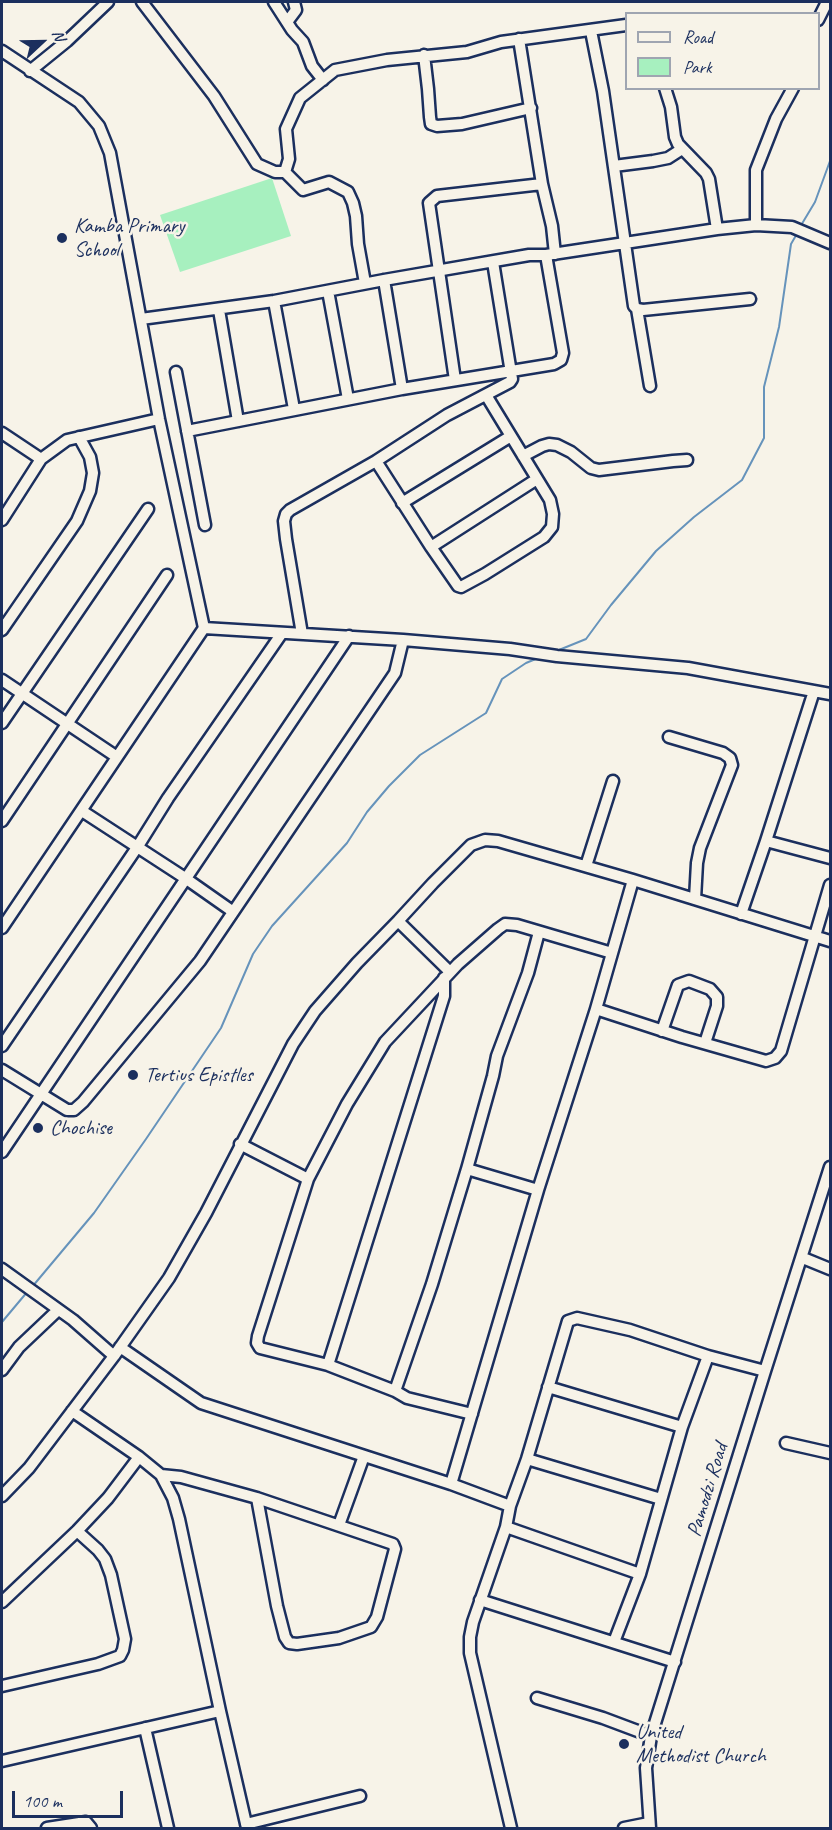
<!DOCTYPE html>
<html>
<head>
<meta charset="utf-8">
<style>
  body { margin:0 }
  #map { position:relative; width:832px; height:1830px; overflow:hidden; background:#f7f3e8; font-family:Caveat,sans-serif }
  canvas { display:block }
  .frame { position:absolute; inset:0; border:3px solid #1b2f5e; pointer-events:none }
  .legend { position:absolute; left:625px; top:12px; width:195px; height:78px; box-sizing:border-box; background:#f7f3e8; border:2px solid #9fa5b1; margin:0; padding:8px 10px; list-style:none; font-size:18px; color:#1b2f5e }
  .legend li { display:flex; align-items:center; gap:12px; height:30px }
  .legend b { width:30px; border:2px solid #9fa5b1 }
  .north { position:absolute; left:12px; top:12px; width:60px; height:60px; -webkit-text-stroke:4px #f7f3e8; paint-order:stroke; rotate:68deg; font-size:16px; font-weight:700; line-height:24px; text-align:center; color:#1b2f5e }
  .north::after { content:''; display:block; margin:auto; width:21px; height:27px; background:#1b2f5e; clip-path:polygon(50% 0,100% 100%,50% 72%,0 100%) }
  .scale { position:absolute; left:12px; top:1791px; width:111px; height:27px; box-sizing:border-box; border:3px solid #1b2f5e; border-top:0; padding-left:8px; font-size:18px; line-height:21px; white-space:nowrap; color:#1b2f5e; -webkit-text-stroke:4px #f7f3e8; paint-order:stroke }
</style>
</head>
<body>
<div id="map">
<canvas width="832" height="1830"></canvas>
<div class="frame"></div>
<ul class="legend">
<li><b style="height:8px;background:#f7f3e8"></b>Road</li>
<li><b style="height:16px;background:#a7f0bf"></b>Park</li>
</ul>
<div class="north">N</div>
<div class="scale">100 m</div>
</div>
<script>
const ctx = document.querySelector('canvas').getContext('2d');
ctx.lineJoin = 'round';
function fill(path, color) { ctx.fillStyle = color; ctx.fill(path, 'evenodd'); }
const shape = rows => new Path2D(rows.map(r => 'M' + r).join(''));
function trace(path, color, width, dash) { ctx.strokeStyle = color; ctx.lineWidth = width; ctx.lineCap = dash ? 'butt' : 'round'; ctx.setLineDash(dash || []); ctx.stroke(path); }
function drawText(font, color, halo, rows, align = 'center') {
  ctx.font = font + ' Caveat,sans-serif'; ctx.lineWidth = 5; ctx.setLineDash([]); ctx.textBaseline = 'middle'; ctx.strokeStyle = halo; ctx.fillStyle = color; for (const [text, x, y, turn = 0] of rows) {
    ctx.save(); ctx.translate(x, y); ctx.rotate((+turn || 0) * Math.PI / 180); ctx.textAlign = isNaN(turn) ? turn : align; if (halo) ctx.strokeText(text, 0, 0); ctx.fillText(text, 0, 0); ctx.restore();
  }
}
const green = shape([
  [272,178,291,236,180,272,160,215]
]);
const stream = shape([
  [800,227,815,202,830,161],
  [554,652,586,639,611,605,656,551,694,517,742,480,764,438,764,387,779,327,791,244,798,232],
  [32,1287,94,1213,146,1139,221,1028,253,954,272,926,347,843,367,812,389,786,420,755,486,713,502,679,526,663,538,658],
  [2,1322,28,1291]
]);
const minor = shape([
  [142,2,214,96,257,164,275,172,285,172,303,190,329,182,348,192,353,203,356,216,358,244,365,283],
  [274,2,292,30,303,42,312,66,323,80],
  [818,20,827,2],
  [287,22,296,10,294,2],
  [591,31,603,91,634,306,637,309,643,310,750,299],
  [519,39,542,184],
  [2,51,79,102,99,126,110,153,159,419,204,628,2,928],
  [424,55,428,89,430,117,431,124,437,126,462,124,531,108],
  [30,71,67,41,108,2],
  [665,88,671,107,675,137,678,144,706,173,709,179,717,229],
  [614,166,653,161,668,158,682,149],
  [285,172,289,159,286,129,300,98,335,70,387,60,467,52,501,42,626,25],
  [756,225,756,170,776,119,793,88],
  [384,280,402,389],
  [328,291,348,399],
  [274,301,294,409],
  [637,309,650,386],
  [219,310,238,421],
  [141,319,274,301,384,280,529,255,546,255,717,229,756,225,792,227,830,243],
  [176,372,205,525],
  [455,380,429,203,437,196,542,184,552,226,555,254],
  [187,431,402,389,554,364,561,360,563,353,546,255],
  [2,433,41,459],
  [523,456,542,446,549,444,557,445,571,452,591,468,599,470,673,461,687,460],
  [376,461,431,547,458,586,461,587,485,574,544,537,552,527,553,514,550,500,486,395],
  [402,503,511,436],
  [2,520,41,459,67,440,159,419],
  [431,547,537,479],
  [204,628,403,640,510,649,557,656,688,668,830,694],
  [2,630,77,521,90,491,93,473,90,457,79,437],
  [302,634,286,539,284,521,286,514,290,510,376,461,447,415,510,382,512,379,493,262],
  [2,680,117,757],
  [2,723,148,509],
  [669,737,723,753,730,758,732,765,700,848,697,863,695,899],
  [82,811,185,878,232,911],
  [2,821,167,575],
  [766,841,830,858],
  [586,866,613,781],
  [633,880,596,1009,682,1037,766,1061,775,1058,781,1051,830,885],
  [741,914,766,841,814,691],
  [398,921,450,972],
  [539,932,528,973,497,1056,493,1076,467,1169,432,1284,395,1391,328,1365,260,1348,257,1343,258,1336,308,1179,347,1104,385,1042,458,964,498,929,505,924,517,925,612,953],
  [662,1031,678,985,689,981,710,989,717,997,717,1006,705,1043],
  [2,1046,138,846,168,798,282,633],
  [2,1070,67,1110,74,1110,83,1102,200,961,395,673,403,640],
  [240,1144,308,1179],
  [2,1152,349,636],
  [467,1169,538,1190],
  [803,1258,830,1269],
  [2,1269,73,1320,114,1356],
  [120,1347,201,1403,451,1484,510,1506,527,1459,568,1321,577,1318,630,1330,708,1356,765,1371],
  [328,1365,444,996,444,978],
  [2,1370,19,1347,58,1310],
  [548,1387,682,1427],
  [395,1391,407,1398,472,1414],
  [72,1411,139,1457,161,1475,173,1498,179,1519,220,1711,247,1828],
  [786,1443,830,1453],
  [527,1459,661,1499],
  [161,1475,181,1477,257,1498,393,1544,395,1549,377,1617,371,1627,339,1638,297,1644,289,1643,285,1637,277,1606,257,1498],
  [451,1484,538,1190,596,1009],
  [2,1496,29,1468,114,1356,169,1278,206,1213,293,1044,315,1011,357,963,398,921,433,883,471,845,485,840,498,841,633,880,830,941],
  [510,1506,506,1527,473,1622,470,1637,470,1653,511,1828],
  [339,1525,364,1456],
  [506,1527,640,1574],
  [480,1600,675,1662],
  [2,1602,77,1531,108,1498,139,1457],
  [614,1642,640,1574,682,1427,708,1356],
  [2,1686,98,1664,120,1656,123,1650,125,1639,111,1575,105,1559,98,1550,77,1531],
  [537,1698,603,1718,651,1736],
  [145,1728,168,1828],
  [2,1761,220,1711],
  [246,1824,360,1796],
  [47,1828,86,1822,91,1828],
  [624,1828,649,1823],
  [650,1828,646,1768,651,1736,765,1371,830,1167]
]);
const markers = [
  [62,238,6,"#1b2f5e"],
  [133,1075,6,"#1b2f5e"],
  [38,1128,6,"#1b2f5e"],
  [624,1744,6,"#1b2f5e"]
];
const poiNames = [
  ["Kamba Primary",74,226],
  ["School",74,250],
  ["Tertius Epistles",145,1075],
  ["Chochise",50,1128],
  ["United",636,1732],
  ["Methodist Church",636,1756]
];
const streetNames = [
  ["Pamodzi Road",708,1490,-73]
];
fill(green, '#a7f0bf');
trace(stream, '#6693bb', 2);
trace(minor, '#1b2f5e', 15);
trace(minor, '#f7f3e8', 10);
for (const [x, y, r, color] of markers) { const dot = new Path2D(); dot.arc(x, y, r, 0, 2 * Math.PI); ctx.fillStyle = color; ctx.fill(dot); trace(dot, '#f7f3e8', 2); }
drawText('21px', '#1b2f5e', '#f7f3e8', poiNames, 'left');
drawText('21px', '#1b2f5e', '#f7f3e8', streetNames);
</script>
</body>
</html>
